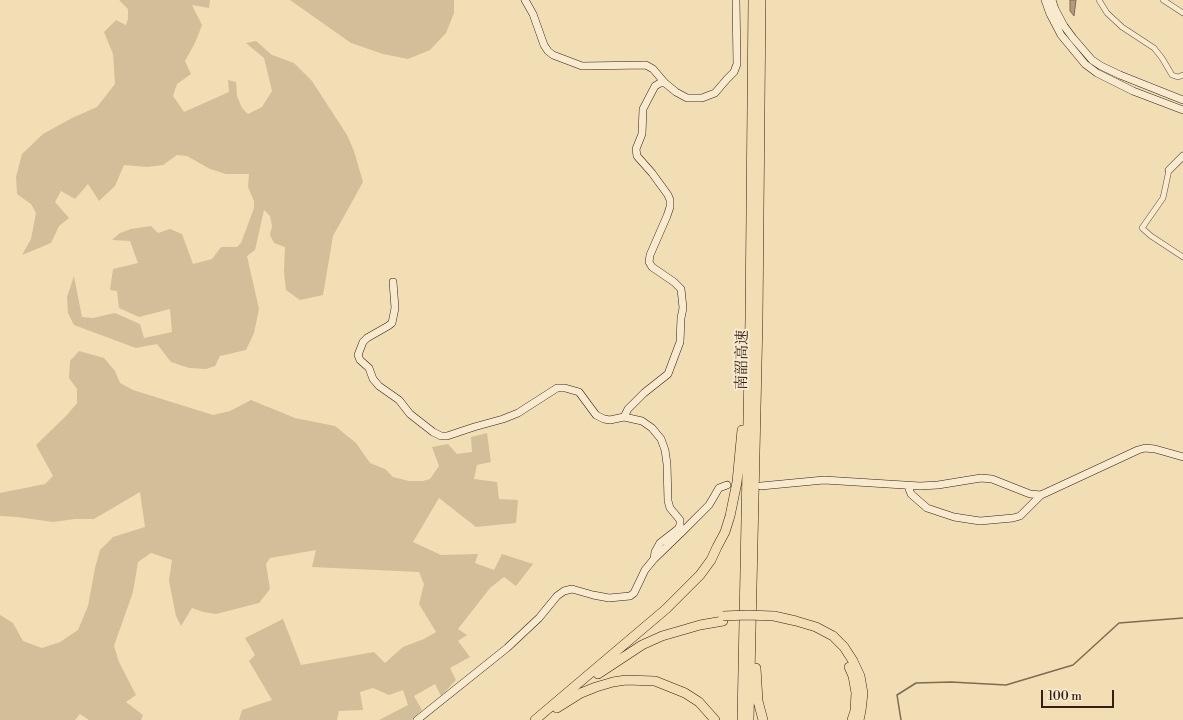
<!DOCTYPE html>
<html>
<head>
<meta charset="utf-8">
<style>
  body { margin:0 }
  #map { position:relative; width:1183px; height:720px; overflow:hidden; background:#f2deb4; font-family:"Libre Bodoni",serif }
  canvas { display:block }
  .scale { position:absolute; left:1041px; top:690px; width:73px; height:18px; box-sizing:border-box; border:2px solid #342013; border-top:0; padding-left:5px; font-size:12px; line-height:14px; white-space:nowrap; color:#342013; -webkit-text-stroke:3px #f7eace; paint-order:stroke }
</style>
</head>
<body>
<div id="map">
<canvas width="1183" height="720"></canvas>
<div class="scale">100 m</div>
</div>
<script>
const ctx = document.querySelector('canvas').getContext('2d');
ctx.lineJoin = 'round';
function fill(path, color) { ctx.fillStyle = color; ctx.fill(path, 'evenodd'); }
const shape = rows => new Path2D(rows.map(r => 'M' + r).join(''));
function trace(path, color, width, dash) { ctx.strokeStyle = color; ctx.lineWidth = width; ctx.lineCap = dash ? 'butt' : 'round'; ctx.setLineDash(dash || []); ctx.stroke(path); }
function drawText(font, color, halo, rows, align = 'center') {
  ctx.font = font + ' "Libre Bodoni","Noto Serif SC",serif'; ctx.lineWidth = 4; ctx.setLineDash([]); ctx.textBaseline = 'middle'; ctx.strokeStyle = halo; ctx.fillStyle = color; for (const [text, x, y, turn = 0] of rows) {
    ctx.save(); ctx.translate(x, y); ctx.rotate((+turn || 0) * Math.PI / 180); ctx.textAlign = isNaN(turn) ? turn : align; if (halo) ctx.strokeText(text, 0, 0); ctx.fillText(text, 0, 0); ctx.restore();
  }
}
const green = shape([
  [119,0,210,0,209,8,192,5,202,25,195,43,185,61,191,74,177,84,173,96,184,112,229,92,228,80,236,82,237,96,242,108,248,114,262,107,272,91,264,58,246,43,256,41,272,55,294,63,312,81,347,135,354,151,363,182,333,236,323,295,300,300,286,290,284,272,285,247,274,243,270,235,272,226,270,216,264,210,255,250,247,256,259,309,254,333,246,350,220,356,215,366,206,369,189,368,171,362,157,344,136,348,74,325,68,313,67,297,74,276,82,317,93,318,115,313,140,324,144,338,172,332,170,309,139,317,119,308,117,291,110,290,113,269,138,263,130,241,112,240,120,233,131,229,151,226,158,233,170,229,182,234,193,264,212,259,221,247,237,247,241,243,254,208,254,201,248,187,249,174,226,174,210,169,187,156,177,155,163,165,147,167,124,165,115,186,99,201,88,184,75,199,61,191,55,202,69,218,59,226,51,243,22,255,31,239,36,213,31,204,17,194,16,177,22,154,43,134,72,118,97,107,115,84,113,54,104,32,116,20,126,25,128,19,128,9],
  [290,0,454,0,454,13,446,33,430,50,408,59,383,54,351,43],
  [79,351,104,358,115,371,120,383,133,390,213,415,230,411,251,400,295,418,335,426,356,443,370,463,385,469,393,477,409,481,423,481,430,479,439,466,432,447,448,444,457,454,472,452,471,437,487,433,491,462,477,465,474,479,497,482,499,499,518,500,516,523,476,527,439,498,413,542,441,555,478,554,475,563,494,570,502,554,533,564,516,586,504,577,490,588,458,629,467,635,458,641,470,657,450,668,456,680,441,696,435,684,414,696,422,710,411,720,379,720,408,705,403,690,389,695,373,688,360,692,363,710,339,711,337,720,239,720,242,710,272,700,249,661,255,655,245,638,283,619,301,665,374,652,385,663,403,647,424,639,436,632,419,604,424,584,419,572,312,567,316,550,270,558,266,564,270,589,259,603,216,614,203,612,192,608,181,626,176,616,169,581,172,560,151,553,138,562,133,592,114,646,119,662,136,695,126,702,143,715,141,720,89,720,80,714,75,720,0,720,0,615,13,623,23,641,42,648,60,642,78,630,88,606,95,568,100,550,113,537,145,527,140,492,94,519,75,519,53,522,17,517,0,516,0,493,45,484,53,476,36,445,67,415,77,403,77,389,69,378,70,361]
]);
const water = shape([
  [1070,0,1076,0,1074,16,1070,11,1070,0]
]);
const stream = shape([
  [901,720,897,695,916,683,951,682,1006,685,1073,665,1119,623,1183,618]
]);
const street = shape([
  [1099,0,1107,13,1122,27,1154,48,1162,58,1172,75,1178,77,1183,75],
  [1163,0,1183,13],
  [1169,170,1163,198,1142,228,1151,236,1183,257]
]);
const secondary = shape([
  [525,0,533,14,544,45,548,51,553,55,582,66,646,65,653,69,665,83],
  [1045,0,1050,14,1061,35,1085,64,1097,73,1133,91,1183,110],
  [1052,0,1055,9,1064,26,1073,38,1092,60,1101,66,1120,75,1183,100],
  [1169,170,1183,156],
  [393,282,395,308,392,323,388,326,367,338,363,342,358,355,360,360,369,368,373,379,379,386,399,400,410,414,433,432,441,436,447,436,474,427,503,419,518,413,557,388,565,388,579,392,596,415,604,419,610,420,624,417,642,421,652,428,661,439,665,450,667,464,668,501,670,508,680,520,680,525,678,529,660,543,655,552,654,559],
  [624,417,628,409,644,393,668,374,680,342,681,318,683,308,681,289,674,282,652,267,649,262,650,255,667,216,670,207,670,200,668,195,652,173,637,156,636,149,642,134,643,109,655,86,660,83,665,83,676,92,687,98,702,98,715,93,727,79,734,72,737,64,736,0],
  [761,486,824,480,920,486,938,485,981,478,992,479,1030,494,1041,495,1138,450,1145,448,1155,449,1183,457],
  [908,486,911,494,927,508,954,517,980,521,1013,518,1020,516,1041,495],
  [417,720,507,648,539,618,557,596,564,591,572,589,593,595,609,598,630,596,634,593,645,570,654,559,683,531,709,505,719,488,727,485]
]);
const highway = shape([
  [774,616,796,621,816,627,833,636,844,647,853,661,860,676,863,693,861,711,859,720],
  [849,667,853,676,856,693,855,711,852,720],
  [756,668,758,701,763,720],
  [598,674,642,645,662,636,700,625,723,621],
  [557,708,581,693,596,687,613,682,626,680,655,681,685,693,699,702,715,720],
  [535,720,666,609,700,575,711,560,717,547,725,532,730,516,737,482,742,430],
  [742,720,750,319,753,0],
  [749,720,758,319,761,0]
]);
const highwayBridge = shape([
  [723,616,747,615,774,616]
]);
const streetNames = [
  ["南韶高速",743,360,-89]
];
fill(green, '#d2be99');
fill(water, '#b19d7d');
trace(water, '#7f6b53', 1);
trace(stream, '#7f6b53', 1.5);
trace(street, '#64503b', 6);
trace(secondary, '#342013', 8);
trace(highway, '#342013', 10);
trace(street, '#f7eace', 5);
trace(secondary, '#f7eace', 7);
trace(highway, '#f2deb4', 9);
trace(highwayBridge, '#342013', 10, []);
trace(highwayBridge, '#f2deb4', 9);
drawText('15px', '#342013', '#f7eace', streetNames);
</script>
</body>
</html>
